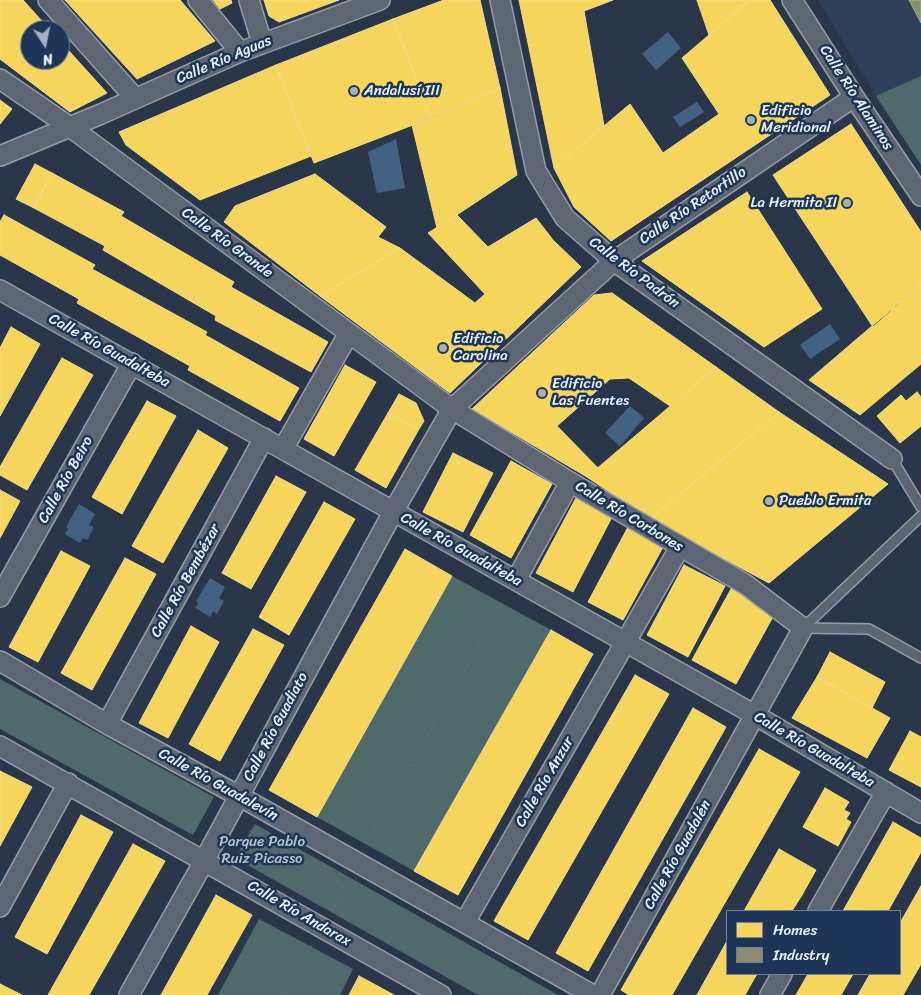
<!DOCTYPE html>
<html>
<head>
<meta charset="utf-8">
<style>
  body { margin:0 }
  #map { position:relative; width:921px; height:995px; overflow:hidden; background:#2a374a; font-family:Sriracha,sans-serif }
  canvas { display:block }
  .legend { position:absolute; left:726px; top:910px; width:175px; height:65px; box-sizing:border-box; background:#1d3557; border:1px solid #6e8097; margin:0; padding:6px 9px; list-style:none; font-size:15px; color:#e8f1f8 }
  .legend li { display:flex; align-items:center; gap:10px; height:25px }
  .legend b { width:25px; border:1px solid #6e8097 }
  .north { position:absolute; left:20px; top:20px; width:50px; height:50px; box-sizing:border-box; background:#1d3557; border:1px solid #6e8097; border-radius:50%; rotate:169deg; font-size:14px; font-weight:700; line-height:20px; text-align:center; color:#e8f1f8 }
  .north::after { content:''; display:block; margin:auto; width:18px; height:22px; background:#a6b0bb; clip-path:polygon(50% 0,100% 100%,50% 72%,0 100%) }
</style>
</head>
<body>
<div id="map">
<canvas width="921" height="995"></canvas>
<ul class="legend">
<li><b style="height:14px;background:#f6d55c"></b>Homes</li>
<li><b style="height:14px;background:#8c8c6e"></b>Industry</li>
</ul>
<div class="north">N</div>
</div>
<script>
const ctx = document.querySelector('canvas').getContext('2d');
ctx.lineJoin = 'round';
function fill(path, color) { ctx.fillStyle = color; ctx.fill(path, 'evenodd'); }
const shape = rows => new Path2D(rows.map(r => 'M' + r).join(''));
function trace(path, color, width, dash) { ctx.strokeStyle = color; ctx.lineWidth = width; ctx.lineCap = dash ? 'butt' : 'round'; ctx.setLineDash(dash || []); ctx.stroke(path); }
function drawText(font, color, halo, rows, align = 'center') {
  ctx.font = font + ' Sriracha,sans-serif'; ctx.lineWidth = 5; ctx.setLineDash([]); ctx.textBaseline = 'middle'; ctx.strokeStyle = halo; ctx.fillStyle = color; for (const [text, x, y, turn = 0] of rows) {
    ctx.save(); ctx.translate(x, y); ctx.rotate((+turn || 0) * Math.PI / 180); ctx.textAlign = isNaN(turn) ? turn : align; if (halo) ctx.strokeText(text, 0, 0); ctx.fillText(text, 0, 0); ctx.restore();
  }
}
const built = shape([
  [818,0,921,0,921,165,876,96]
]);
const green = shape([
  [921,76,921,165,876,96],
  [452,576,551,630,414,871,317,817],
  [0,679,214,797,193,835,0,729],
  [255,824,349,877,558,995,478,995,235,858],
  [259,919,353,969,340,995,218,995]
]);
const water = shape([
  [668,32,681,48,656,70,642,54],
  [697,102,704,112,680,127,673,117],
  [396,139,405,188,377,193,368,152],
  [830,324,840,339,810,359,800,345],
  [630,406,644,418,620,446,605,433],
  [79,504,95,514,89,525,94,528,87,540,83,538,80,543,65,534,68,529,66,527],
  [210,578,225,587,219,598,224,601,217,614,213,611,210,617,195,608,198,603,196,601]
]);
const homes = shape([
  [0,0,23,0,50,30,30,30,30,60,60,60,60,41,107,93,70,112,0,59,0,0],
  [65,0,180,0,215,41,137,79,65,0],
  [213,0,231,0,232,3,220,9,213,0],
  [264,0,339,0,279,22,269,16,264,0],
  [444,0,480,0,500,88,431,118,393,19,444,0],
  [519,0,613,0,584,11,604,126,554,168,519,0],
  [697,0,750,0,709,35,697,0],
  [750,0,770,0,830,95,611,241,574,207,554,168,630,104,663,153,719,114,682,58,750,0],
  [393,19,431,118,314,163,276,65,393,19],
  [276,65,311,156,200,200,126,145,119,132,276,65],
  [500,88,517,175,437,228,412,125,500,88],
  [0,100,12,109,0,124,0,100],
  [851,124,921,232,921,284,873,327,773,175,851,124],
  [35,164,52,173,34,208,16,199,35,164],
  [52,173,124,212,121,216,234,282,231,287,328,342,311,372,215,320,216,316,103,250,105,246,34,208,52,173],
  [315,174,386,227,378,237,400,248,320,296,224,222,235,206,315,174],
  [747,192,822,309,764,347,642,261,747,192],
  [4,215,95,265,92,269,207,332,205,335,299,388,280,421,188,370,190,366,77,303,79,299,0,255,0,222,4,215],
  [457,215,488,247,536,218,553,240,581,267,450,393,320,296,400,248,475,303,485,294,428,233,457,215],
  [921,284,921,364,860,415,809,380,921,284],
  [612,293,716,367,670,406,629,378,610,379,557,426,598,468,587,477,472,409,594,295,612,293],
  [11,327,40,344,0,416,0,348,11,327],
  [62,358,93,375,27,490,0,475,0,467,62,358],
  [345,365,376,382,334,456,304,439,345,365],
  [716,367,779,412,650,519,587,477,716,367],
  [917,392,921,397,921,426,900,443,877,416,901,395,906,401,917,392],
  [399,394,416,403,424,421,419,429,388,413,399,394],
  [147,401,176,416,122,514,92,497,147,401],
  [779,412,888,484,769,583,650,519,779,412],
  [388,413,419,429,386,488,355,470,388,413],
  [198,430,228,448,163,563,132,546,198,430],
  [453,453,493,473,463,532,423,512,453,453],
  [511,461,552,484,511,558,470,535,511,461],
  [276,476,306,492,251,589,222,573,276,476],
  [0,490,20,501,0,538,0,490],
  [576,498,612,517,573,592,536,573,576,498],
  [324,502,355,519,289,635,259,617,324,502],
  [628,527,663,547,623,620,588,602,628,527],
  [405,549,452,576,317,817,269,790,405,549],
  [61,551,90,566,38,662,9,647,61,551],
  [125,558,156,574,92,690,61,673,125,558],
  [684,565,725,586,688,657,647,635,684,565],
  [731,589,775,613,736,684,692,660,731,589],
  [191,626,219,642,168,738,139,723,191,626],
  [253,629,284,645,220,761,189,744,253,629],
  [551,630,593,654,458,895,414,871,551,630],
  [830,652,885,682,872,708,817,677,830,652],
  [635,675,669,694,528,940,494,921,635,675],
  [817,677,890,718,867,758,792,718,817,677],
  [693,708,726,727,588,971,556,953,693,708],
  [910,731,921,737,921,787,889,770,910,731],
  [759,749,800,772,672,995,629,995,621,990,759,749],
  [0,771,32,787,0,846,0,771],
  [825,788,849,802,844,810,850,813,846,819,851,822,838,846,803,827,825,788],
  [81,815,113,832,47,954,15,937,81,815],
  [893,822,921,838,921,852,888,911,843,911,893,822],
  [133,844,165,861,113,953,89,995,48,995,133,844],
  [779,849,816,870,802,895,792,911,744,911,779,849],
  [921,886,921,964,903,995,858,995,870,974,900,974,900,923,921,886],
  [216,895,252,915,207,995,161,995,216,895],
  [727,941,727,974,757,974,754,979,745,995,697,995,727,941],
  [808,974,853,974,841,995,796,995,808,974],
  [359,976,394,995,349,995,359,976],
  [0,984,22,995,0,995,0,984]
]);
const industry = shape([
  [909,0,921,0,921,23,909,0]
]);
const path = shape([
  [92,774,105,753,207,810],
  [250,831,345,885],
  [367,844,502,603],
  [337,901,481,980,486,970,530,995],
  [332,910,345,884],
  [284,995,311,946]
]);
const lane = shape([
  [892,459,921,507],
  [803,628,921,516],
  [803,628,869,629,921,658]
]);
const street = shape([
  [48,0,135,98],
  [198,0,240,52],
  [249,0,262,43],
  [500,0,536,171,565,218,614,261,892,459],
  [792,0,854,97,921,196],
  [0,79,70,127,452,409,570,482,745,584,803,628,600,995],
  [0,156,101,114,240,52,380,0],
  [0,290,755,715,921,813],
  [283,449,349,333],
  [516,580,570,482],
  [0,597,132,363],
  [0,661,107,724,239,796,593,995],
  [107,724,264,438],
  [0,746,441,995],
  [0,907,68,783],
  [818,911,886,792],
  [465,922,680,547],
  [129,995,198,872,393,512,452,409,614,261,854,97],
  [770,995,782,974]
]);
const markers = [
  [354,91,5,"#a6b0bb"],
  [751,120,5,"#a6b0bb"],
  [847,203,5,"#a6b0bb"],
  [443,348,5,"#a6b0bb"],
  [542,393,5,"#a6b0bb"],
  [769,501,5,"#a6b0bb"]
];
const streetNames = [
  ["Calle Río Aguas",224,60,-23],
  ["Calle Río Alaminos",856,98,57],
  ["Calle Río Retortillo",693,206,-34],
  ["Calle Río Grande",227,243,36],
  ["Calle Río Padrón",634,273,37],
  ["Calle Río Guadalteba",109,351,29],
  ["Calle Río Beiro",66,480,-61],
  ["Calle Río Corbones",629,517,31],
  ["Calle Río Guadalteba",461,550,29],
  ["Calle Río Bembézar",186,581,-61],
  ["Calle Río Guadiato",276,727,-62],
  ["Calle Río Guadalteba",814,750,30],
  ["Calle Río Anzur",545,782,-60],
  ["Calle Río Guadalevín",218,785,29],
  ["Calle Río Guadalén",678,855,-61],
  ["Calle Río Andarax",299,914,30]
];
const poiNames = [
  ["Andalusí III",364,91],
  ["Edificio",761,111],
  ["Meridional",761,128],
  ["La Hermita II",837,203,"right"],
  ["Edificio",453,339],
  ["Carolina",453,356],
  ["Edificio",552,384],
  ["Las Fuentes",552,401],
  ["Pueblo Ermita",779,501]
];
const parkNames = [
  ["Parque Pablo",262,842],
  ["Ruiz Picasso",262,859]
];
fill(built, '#2f415a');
fill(green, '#4f6a6b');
fill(water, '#426284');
fill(homes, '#f6d55c');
trace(homes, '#f2dd8b', 1);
fill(industry, '#8c8c6e');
trace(industry, '#a8aa97', 1);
trace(lane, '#959da7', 12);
trace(street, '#959da7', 22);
trace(path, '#656d78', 3, [1, 4]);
trace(lane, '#5d6672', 9);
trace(street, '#5d6672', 19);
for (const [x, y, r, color] of markers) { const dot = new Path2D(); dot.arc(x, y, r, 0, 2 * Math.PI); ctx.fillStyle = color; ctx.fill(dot); trace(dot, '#1d3557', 2); }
drawText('15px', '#e8f1f8', '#1d3557', streetNames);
drawText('15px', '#e8f1f8', '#1d3557', poiNames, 'left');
drawText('15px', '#b5c5c8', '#1d3557', parkNames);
</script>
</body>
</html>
